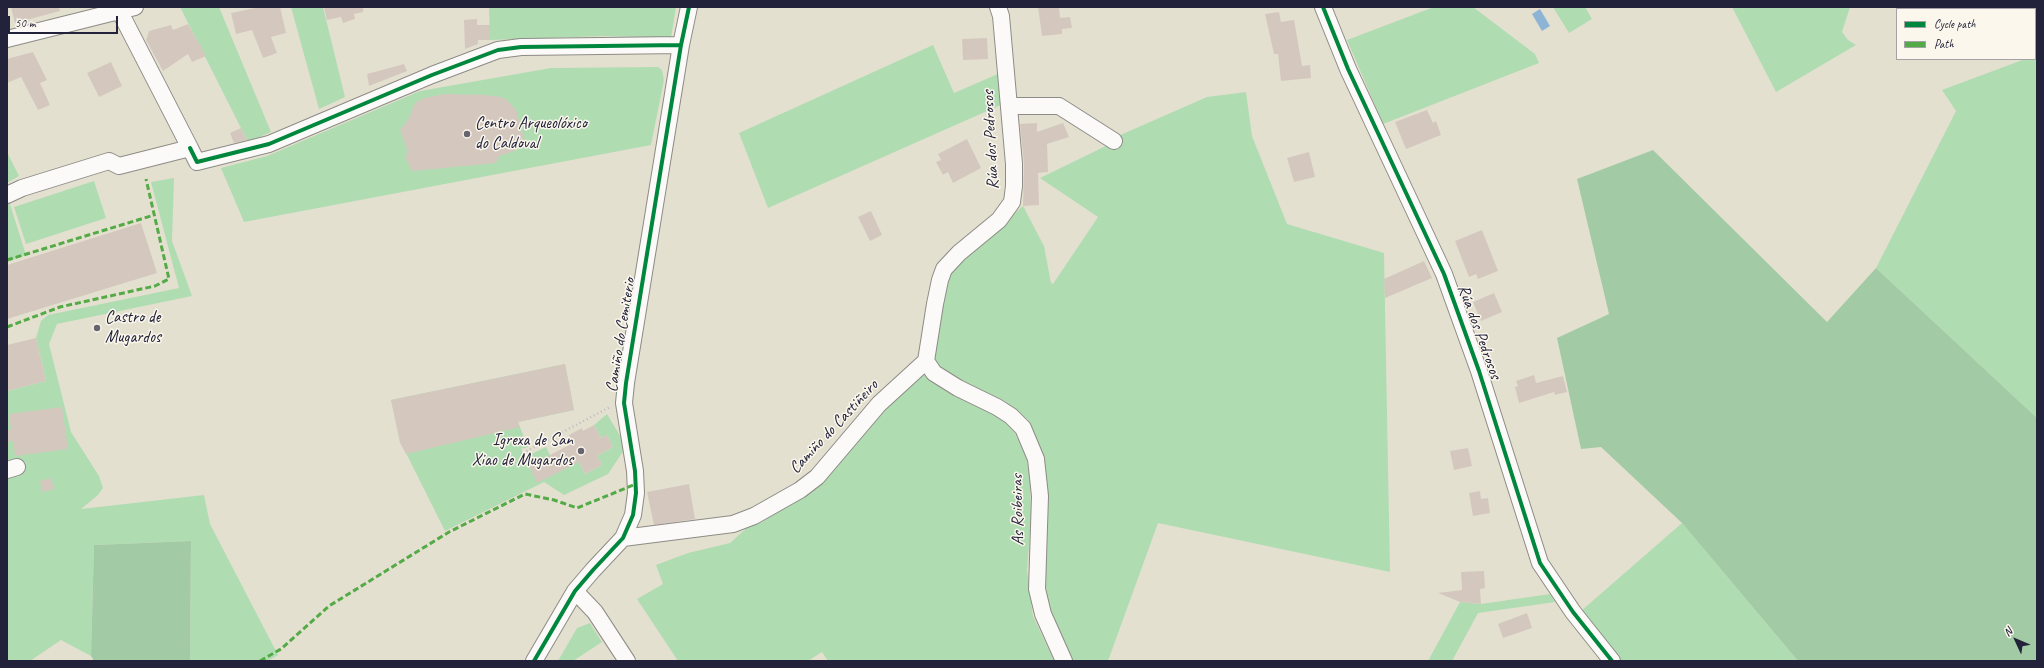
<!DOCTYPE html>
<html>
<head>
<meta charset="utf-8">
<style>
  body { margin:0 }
  #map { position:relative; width:2044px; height:668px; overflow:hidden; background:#e4e0d0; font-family:Caveat,sans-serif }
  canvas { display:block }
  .frame { position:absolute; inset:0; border:8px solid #22223b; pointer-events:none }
  .legend { position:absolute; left:1896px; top:8px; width:140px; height:52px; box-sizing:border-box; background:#fbf7ec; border:1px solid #a4a2a5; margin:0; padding:5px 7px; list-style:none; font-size:12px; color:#22223b }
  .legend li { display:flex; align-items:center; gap:8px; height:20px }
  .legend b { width:20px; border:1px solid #a4a2a5 }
  .north { position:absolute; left:1996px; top:620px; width:40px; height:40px; -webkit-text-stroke:3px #fbf7ec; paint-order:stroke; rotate:314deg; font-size:11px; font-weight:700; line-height:16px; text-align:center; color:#22223b }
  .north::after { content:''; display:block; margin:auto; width:14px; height:18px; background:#22223b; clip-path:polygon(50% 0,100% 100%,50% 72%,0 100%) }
  .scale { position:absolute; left:8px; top:16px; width:110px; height:18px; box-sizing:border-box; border:2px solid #22223b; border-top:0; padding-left:5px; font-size:12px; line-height:14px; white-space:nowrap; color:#22223b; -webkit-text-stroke:3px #fbf7ec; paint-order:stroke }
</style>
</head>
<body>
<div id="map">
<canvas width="2044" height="668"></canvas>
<div class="frame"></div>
<ul class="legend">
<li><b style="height:5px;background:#00873e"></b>Cycle path</li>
<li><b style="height:5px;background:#53aa46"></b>Path</li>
</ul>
<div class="north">N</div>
<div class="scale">50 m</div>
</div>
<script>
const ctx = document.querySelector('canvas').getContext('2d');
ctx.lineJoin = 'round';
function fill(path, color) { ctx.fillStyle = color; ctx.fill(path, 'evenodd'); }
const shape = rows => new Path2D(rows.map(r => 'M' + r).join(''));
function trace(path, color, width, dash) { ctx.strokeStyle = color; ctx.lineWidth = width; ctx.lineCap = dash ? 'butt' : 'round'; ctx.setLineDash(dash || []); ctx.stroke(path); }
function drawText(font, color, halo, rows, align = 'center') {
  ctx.font = font + ' Caveat,sans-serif'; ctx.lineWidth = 3; ctx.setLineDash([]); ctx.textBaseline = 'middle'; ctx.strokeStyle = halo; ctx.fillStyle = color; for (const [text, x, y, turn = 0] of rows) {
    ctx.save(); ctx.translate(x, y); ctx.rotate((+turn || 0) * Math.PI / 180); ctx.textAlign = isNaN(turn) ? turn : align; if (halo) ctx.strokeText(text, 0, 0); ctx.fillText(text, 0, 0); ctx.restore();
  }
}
const green = shape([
  [180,7,219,7,271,132,248,142],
  [291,7,323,7,345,97,319,109],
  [489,7,676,7,671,38,606,36,490,40],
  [1434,7,1473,7,1535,54,1539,63,1383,124,1347,40],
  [1553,7,1585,7,1592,19,1569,33],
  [1732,7,1850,7,1842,32,1848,40,1856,45,1776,92],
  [933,45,954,93,1000,73,1003,104,768,208,739,133],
  [2037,54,2037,418,1876,268,1956,111,1942,90,2025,59,2035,59,2035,55],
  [658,67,662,70,664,80,651,145,244,222,221,168,267,156,420,91,551,68],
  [1246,92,1252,136,1287,224,1384,253,1390,572,1158,523,1108,661,1072,661,1049,612,1045,579,1042,456,1028,420,1005,401,945,373,933,360,946,279,956,263,1023,206,1044,246,1051,283,1053,284,1098,217,1040,178,1110,144,1118,136,1207,97],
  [7,152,19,176,7,183],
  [174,178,172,241,192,296,57,324,49,344,71,432,99,476,103,488,98,495,81,509,204,495,210,524,278,655,268,661,190,661,191,541,94,545,91,656,61,640,30,661,7,661,7,391,46,381,36,338,41,321,48,315,179,288,151,182],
  [94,181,106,218,26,244,14,207],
  [9,201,26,255,7,262,7,202],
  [565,364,574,410,518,422,528,447,521,449,525,457,546,447,550,455,579,462,585,474,602,465,597,456,613,447,607,435,601,438,594,425,607,414,622,439,624,450,608,474,564,495,544,482,445,531,401,443,391,400],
  [922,372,967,400,997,416,1012,427,1026,457,1030,478,1031,519,1027,570,1033,616,1054,661,828,661,822,652,808,661,678,661,637,599,663,584,656,565,688,553,730,543,751,524,762,522,814,488,891,397],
  [1682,523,1798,661,1621,661,1581,611],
  [1550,594,1555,602,1478,613,1452,661,1428,661,1460,602,1481,604],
  [590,623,602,642,573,661,558,661,577,628]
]);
const forest = shape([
  [1653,150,1827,322,1876,268,2037,418,2037,661,1798,661,1682,523,1601,447,1581,449,1557,338,1609,314,1577,179],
  [191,541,190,661,94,661,91,656,94,545]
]);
const water = shape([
  [1540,9,1550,26,1542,31,1532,14]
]);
const building = shape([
  [11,7,59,7,60,11,15,23],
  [260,7,280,7,286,33,271,37,277,53,263,58,252,30,236,34,231,13],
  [324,7,363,7,363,12,354,14,355,19,343,23,341,17,327,20],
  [1038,7,1059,7,1060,18,1070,17,1072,28,1062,29,1062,34,1042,36],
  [1279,12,1281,22,1294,20,1302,66,1310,65,1311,78,1281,81,1278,54,1274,54,1265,14],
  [477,19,477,25,490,25,490,40,478,40,478,44,465,49,464,20],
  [188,24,206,56,192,62,188,54,163,71,146,40,149,31,171,25,173,30],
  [987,38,988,59,963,60,962,39],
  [33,52,47,80,40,83,50,105,38,110,21,77,7,83,7,59],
  [111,62,122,86,99,97,87,73],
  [404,64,407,71,369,86,367,74],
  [445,94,485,95,501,97,507,100,516,110,524,138,521,145,514,151,499,156,496,163,412,171,406,159,407,149,400,130,408,120,415,103,424,98],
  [1427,110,1433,123,1436,121,1441,135,1406,149,1395,122],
  [1037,123,1037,132,1063,123,1069,137,1047,144,1048,172,1038,173,1039,205,1023,206,1024,164,1020,124],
  [241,128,247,140,234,143,230,133],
  [967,139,981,168,953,183,948,172,943,175,936,162,941,160,938,154],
  [1309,152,1315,177,1294,182,1287,158],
  [871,211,882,235,870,241,858,217],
  [141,223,157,273,7,319,7,265],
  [1482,230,1498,271,1478,279,1476,274,1469,277,1455,241],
  [1424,261,1432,278,1385,298,1384,279],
  [1494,293,1502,312,1481,321,1473,302],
  [36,338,46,381,7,391,7,345],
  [565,364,574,410,518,422,520,427,406,454,400,443,391,400],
  [1534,375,1536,383,1563,376,1567,392,1555,395,1554,392,1519,403,1515,387,1518,386,1516,381],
  [62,407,68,449,15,456,13,441,7,442,7,430,11,430,9,414],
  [594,425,601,438,607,435,613,447,597,456,602,465,585,474,579,462,537,483,529,466,571,444,569,435,582,428,583,431],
  [1468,448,1472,466,1454,470,1450,451],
  [51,478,54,489,42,492,40,481],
  [689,484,695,519,654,525,647,492],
  [1480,491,1481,499,1488,498,1490,513,1473,516,1469,493],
  [1484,571,1485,588,1480,589,1481,604,1460,602,1438,593,1462,590,1461,572],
  [1527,613,1532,628,1503,638,1498,624]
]);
const path = shape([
  [523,453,610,407]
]);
const minor = shape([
  [1323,7,1348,69,1444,274,1479,371,1540,563,1573,612,1612,661],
  [7,39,135,7],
  [1009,106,1059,106,1114,141],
  [190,148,197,162,269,144,432,75,498,50,521,47,681,45],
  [7,195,22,188,109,161,119,166,190,148,120,12],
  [926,361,935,304,940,280,944,269,959,253,999,220,1012,202,1014,186,1014,164,1001,16,998,7],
  [926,361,934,373,958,388,997,407,1011,416,1023,428,1036,459,1040,496,1037,589,1043,614,1064,661],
  [7,470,17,467],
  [623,538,733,524,754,516,800,490,817,477,879,404,926,361],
  [575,591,595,612,627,661],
  [534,661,575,591,593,570,623,538,633,515,636,493,635,471,624,403,626,383,681,45,689,7]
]);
const quiet = shape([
  [7,260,154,215],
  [7,327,60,307,155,286,169,279,146,179],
  [260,661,281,649,329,606,449,532,525,494,554,500,577,508,636,484]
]);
const cycleway = shape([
  [1323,7,1348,69,1444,274,1479,371,1540,563,1573,612,1612,661],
  [190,148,197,162,269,144,432,75,498,50,521,47,681,45],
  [534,661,575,591,593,570,623,538,633,515,636,493,635,471,624,403,626,383,681,45,689,7]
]);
const markers = [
  [467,134,4,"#66646f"],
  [97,328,4,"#66646f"],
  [581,451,4,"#66646f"]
];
const poiNames = [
  ["Centro Arqueolóxico",475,124],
  ["do Caldoval",475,144],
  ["Castro de",105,318],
  ["Mugardos",105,338],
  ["Igrexa de San",573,441,"right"],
  ["Xiao de Mugardos",573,461,"right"]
];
const streetNames = [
  ["Rúa dos Pedrosos",991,140,-93],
  ["Rúa dos Pedrosos",1479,332,70],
  ["Camiño do Cemiterio",621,335,-81],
  ["Camiño do Castiñeiro",834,427,-47],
  ["As Roibeiras",1018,510,-91]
];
fill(green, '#b0dcb2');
fill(forest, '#a2cba5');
fill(water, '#8db4d5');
fill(building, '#d4c8be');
trace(minor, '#8d8b86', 18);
trace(path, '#bcbbbb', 2.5, [1, 3]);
trace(minor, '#fbfaf8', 16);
trace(quiet, '#53aa46', 3, [6, 3]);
trace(cycleway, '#00873e', 4);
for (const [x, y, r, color] of markers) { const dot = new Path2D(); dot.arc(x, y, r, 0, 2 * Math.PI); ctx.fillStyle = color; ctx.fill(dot); trace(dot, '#fbf7ec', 1.5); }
drawText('17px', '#22223b', '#fbf7ec', poiNames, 'left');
drawText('17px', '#22223b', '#fbf7ec', streetNames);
</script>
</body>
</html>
